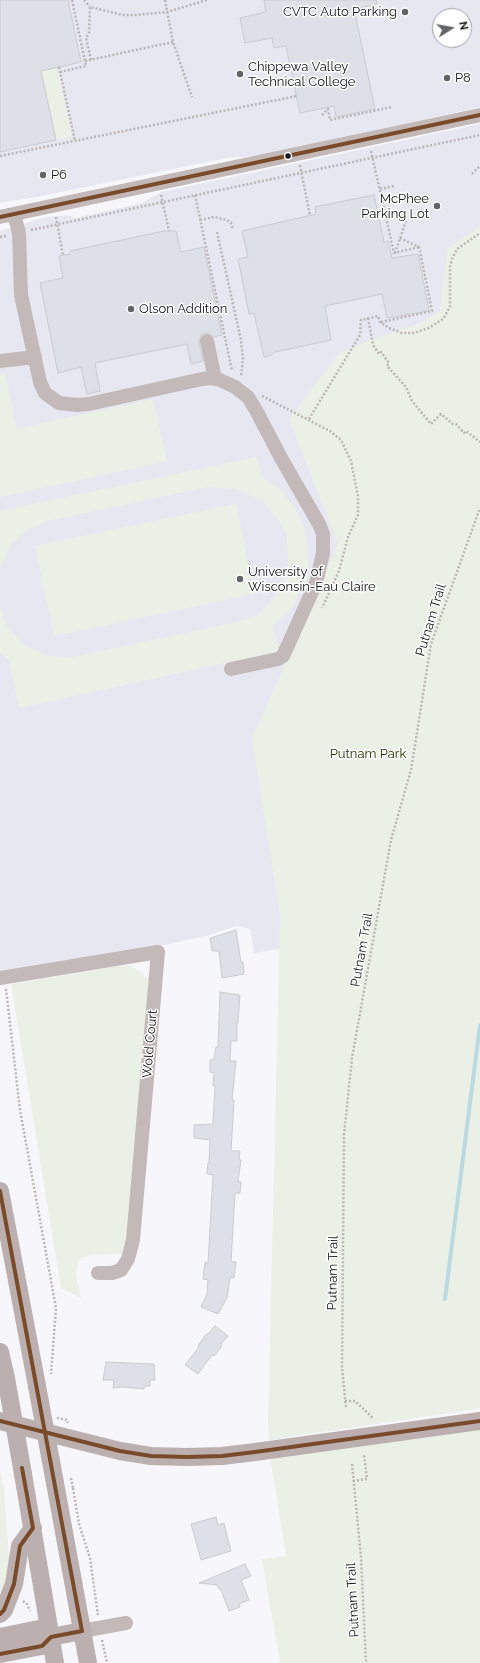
<!DOCTYPE html>
<html>
<head>
<meta charset="utf-8">
<style>
  body { margin:0 }
  #map { position:relative; width:480px; height:1663px; overflow:hidden; background:#f7f7fb; font-family:Raleway,sans-serif }
  canvas { display:block }
  .north { position:absolute; left:432px; top:8px; width:40px; height:40px; box-sizing:border-box; background:#fff; border:1px solid #a1a1a2; border-radius:50%; rotate:79deg; font-size:11px; font-weight:700; line-height:16px; text-align:center; color:#141517 }
  .north::after { content:''; display:block; margin:auto; width:14px; height:18px; background:#636467; clip-path:polygon(50% 0,100% 100%,50% 72%,0 100%) }
</style>
</head>
<body>
<div id="map">
<canvas width="480" height="1663"></canvas>
<div class="north">N</div>
</div>
<script>
const ctx = document.querySelector('canvas').getContext('2d');
ctx.lineJoin = 'round';
function fill(path, color) { ctx.fillStyle = color; ctx.fill(path, 'evenodd'); }
const shape = rows => new Path2D(rows.map(r => 'M' + r).join(''));
function trace(path, color, width, dash) { ctx.strokeStyle = color; ctx.lineWidth = width; ctx.lineCap = dash ? 'butt' : 'round'; ctx.setLineDash(dash || []); ctx.stroke(path); }
function drawText(font, color, halo, rows, align = 'center') {
  ctx.font = font + ' Raleway,sans-serif'; ctx.lineWidth = 3; ctx.setLineDash([]); ctx.textBaseline = 'middle'; ctx.strokeStyle = halo; ctx.fillStyle = color; for (const [text, x, y, turn = 0] of rows) {
    ctx.save(); ctx.translate(x, y); ctx.rotate((+turn || 0) * Math.PI / 180); ctx.textAlign = isNaN(turn) ? turn : align; if (halo) ctx.strokeText(text, 0, 0); ctx.fillText(text, 0, 0); ctx.restore();
  }
}
const built = shape([
  [0,0,480,0,480,107,264,155,227,158,42,196,0,203],
  [440,16,464,16,464,40,440,40],
  [480,124,480,1408,269,1440,280,949,254,953,250,929,236,926,210,935,169,944,0,973,0,231,46,217,67,215,75,218,142,203,161,192]
]);
const green = shape([
  [56,68,57,72,59,74,72,134,69,138,56,140,41,71],
  [480,226,480,1408,269,1440,268,1423,280,914,252,739,338,544,289,419,339,353,381,336,421,323,440,311,447,249],
  [5,374,17,429,153,399,167,461,0,497,0,375],
  [257,457,261,476,281,490,295,508,305,529,308,552,307,579,292,607,273,626,279,651,19,708,9,660,0,653,0,605,6,624,24,645,45,655,69,658,238,622,257,615,275,597,285,577,288,562,287,535,278,519,263,501,236,489,208,487,51,520,29,529,12,543,0,568,0,511],
  [236,504,254,594,54,636,35,546],
  [118,966,131,966,141,972,147,979,150,991,126,1250,122,1254,91,1255,79,1259,76,1275,81,1298,61,1288,11,984],
  [480,1429,480,1663,280,1663,262,1559,286,1556,270,1457],
  [0,1472,4,1486,10,1571,0,1601]
]);
const stream = shape([
  [445,1299,480,1025]
]);
const building = shape([
  [0,0,68,0,81,62,41,71,56,140,0,152,0,0],
  [264,0,376,0,377,4,354,9,375,109,336,117,334,106,300,113,286,46,274,48,272,38,245,43,240,18,266,12,264,0],
  [374,195,384,242,388,241,392,258,418,254,429,311,387,318,382,294,325,306,331,340,275,352,272,355,264,357,254,313,249,314,238,259,248,257,242,231,316,214,315,207,374,195],
  [164,231,176,231,181,252,204,247,222,335,214,337,210,333,206,333,201,335,199,342,203,361,191,364,187,344,95,363,100,391,87,394,81,367,58,373,40,283,63,278,59,256,70,254,70,251,164,231],
  [236,930,241,962,243,962,244,974,222,978,219,951,212,951,210,938,236,930],
  [220,992,240,995,238,1023,237,1023,237,1041,231,1041,230,1061,236,1061,232,1100,234,1100,231,1151,240,1151,239,1160,241,1160,238,1182,241,1182,240,1193,235,1193,231,1262,236,1262,234,1278,230,1278,227,1298,218,1314,201,1307,207,1294,208,1280,203,1279,205,1262,208,1263,213,1175,207,1174,208,1163,209,1163,210,1140,194,1138,194,1125,213,1124,215,1086,213,1086,214,1073,210,1072,210,1060,214,1059,216,1047,218,1047,220,992],
  [215,1326,228,1336,221,1344,222,1346,214,1356,212,1355,198,1374,185,1365,199,1347,198,1346,206,1334,208,1334,215,1326],
  [106,1362,154,1364,155,1380,150,1380,150,1386,144,1386,144,1389,122,1387,113,1388,114,1380,103,1380,106,1362],
  [216,1517,218,1525,224,1523,231,1551,201,1560,191,1524,216,1517],
  [245,1564,251,1576,241,1580,249,1600,239,1604,240,1607,229,1611,221,1590,219,1589,217,1585,199,1583,245,1564]
]);
const path = shape([
  [84,0,90,7],
  [165,0,173,42,192,97],
  [91,60,86,38,89,33,90,7,123,15,136,15,167,12,207,0],
  [85,61,173,42],
  [59,67,75,141],
  [60,72,86,66,72,0],
  [322,115,328,109,330,120,392,107],
  [371,151,394,253,419,247],
  [0,156,297,96],
  [300,165,310,216],
  [472,174,480,166],
  [380,189,394,186],
  [161,195,169,231],
  [195,195,232,371],
  [56,217,63,256],
  [200,220,214,217,227,220,231,223,233,230],
  [31,230,480,135],
  [217,232,241,340,243,359,241,377],
  [0,237,6,236],
  [400,238,419,247],
  [395,253,406,221],
  [368,318,373,345,379,354,381,352,389,363,387,366,406,387,412,401,431,424,441,414,453,424,456,424,464,433,466,431,480,442],
  [381,322,432,311,419,247],
  [262,396,330,431,341,440,351,461,358,496,358,515,348,537,339,571,322,608],
  [309,419,360,335,361,320,378,316,380,322,389,328,402,333,414,333,429,328,443,319,450,307,450,266,452,259,457,249,480,233],
  [6,989,20,1110,56,1308,51,1374],
  [345,1401,355,1401,374,1419],
  [346,1407,342,1368,344,1135,352,1058,391,840,411,770,431,644,480,508],
  [57,1418,67,1420,68,1423],
  [352,1464,361,1557,366,1663],
  [353,1481,367,1479,364,1454],
  [73,1488,79,1524,90,1558,98,1615],
  [23,1601,27,1604,30,1611],
  [102,1640,107,1663]
]);
const minor = shape([
  [14,214,19,233,21,295,40,382,45,393,59,403,77,405,89,404,202,379,210,378,220,380,235,387,248,397,257,412,281,458,319,524,323,534,323,553,316,583,283,656,278,659,231,669],
  [0,217,480,115],
  [207,341,215,379],
  [0,361,35,357],
  [0,978,158,952,133,1240,128,1259,121,1270,112,1273,98,1273],
  [82,1631,126,1623]
]);
const major = shape([
  [0,1191,37,1386],
  [0,1352,6,1378],
  [0,1421,120,1451,151,1456,187,1457,222,1456,255,1452,480,1421],
  [23,1474,55,1663],
  [55,1483,88,1663],
  [0,1614,4,1610,14,1584,20,1546,33,1528],
  [0,1637,39,1629,51,1637],
  [0,1654,42,1646,51,1637,82,1631]
]);
const pathBridge = shape([
  [71,1478,73,1488]
]);
const majorBridge = shape([
  [6,1378,23,1474],
  [37,1386,55,1483]
]);
const bus1 = shape([
  [0,217,480,115],
  [0,1191,82,1631],
  [0,1421,120,1451,151,1456,187,1457,222,1456,255,1452,480,1421],
  [0,1614,4,1610,14,1584,20,1546,33,1528,22,1468],
  [0,1654,42,1646,51,1637,82,1631]
]);
const markers = [
  [405,12,4,"#636467"],
  [240,74,4,"#636467"],
  [447,78,4,"#636467"],
  [288,156,3.5,"#141517"],
  [43,175,4,"#636467"],
  [437,206,4,"#636467"],
  [131,309,4,"#636467"],
  [240,579,4,"#636467"]
];
const poiNames = [
  ["CVTC Auto Parking",397,12,"right"],
  ["Chippewa Valley",248,67],
  ["Technical College",248,82],
  ["P8",455,78],
  ["P6",51,175],
  ["McPhee",429,199,"right"],
  ["Parking Lot",429,214,"right"],
  ["Olson Addition",139,309],
  ["University of",248,572],
  ["Wisconsin-Eau Claire",248,587]
];
const streetNames = [
  ["Putnam Trail",431,620,-73],
  ["Putnam Trail",362,950,-80],
  ["Wold Court",150,1044,-85],
  ["Putnam Trail",333,1273,-89],
  ["Putnam Trail",353,1600,-93]
];
const parkNames = [
  ["Putnam Park",368,754]
];
fill(built, '#e6e7f1');
fill(green, '#ebf0e6');
trace(stream, '#bbd9de', 4);
fill(building, '#dee0e8');
trace(building, '#cacbce', 1);
trace(path, '#bbb5b5', 2.5, [2, 2]);
trace(minor, '#c2b9b8', 14);
trace(major, '#bbb0af', 18);
trace(pathBridge, '#bbb5b5', 2.5, [2, 2]);
trace(majorBridge, '#bbb0af', 18);
trace(bus1, '#7a4b2a', 4);
for (const [x, y, r, color] of markers) { const dot = new Path2D(); dot.arc(x, y, r, 0, 2 * Math.PI); ctx.fillStyle = color; ctx.fill(dot); trace(dot, '#fff', 1.5); }
drawText('13px', '#141517', '#fff', poiNames, 'left');
drawText('13px', '#141517', '#fff', streetNames);
drawText('13px', '#243400', '#fff', parkNames);
</script>
</body>
</html>
